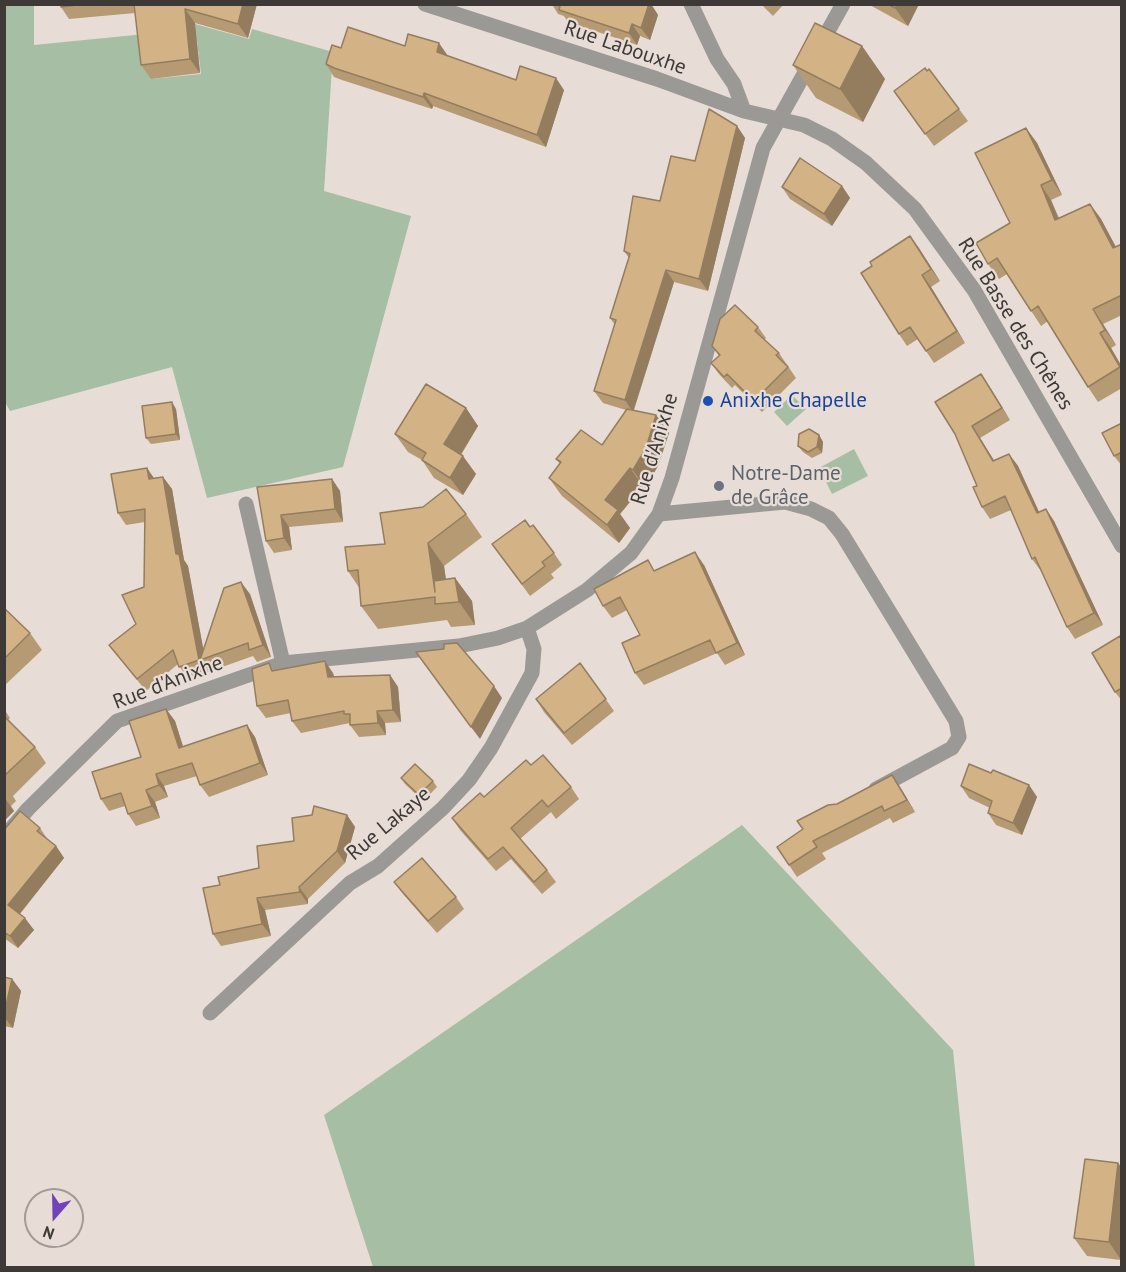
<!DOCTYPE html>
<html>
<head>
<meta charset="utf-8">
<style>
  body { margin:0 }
  #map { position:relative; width:1126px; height:1272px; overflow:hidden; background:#e7dcd6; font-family:"PT Sans",sans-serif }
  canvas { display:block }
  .frame { position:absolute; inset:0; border:6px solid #3d3936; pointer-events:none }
  .north { position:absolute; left:24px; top:1188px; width:60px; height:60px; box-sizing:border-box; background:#e7dcd6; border:2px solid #a39b96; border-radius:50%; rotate:200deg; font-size:16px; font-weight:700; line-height:24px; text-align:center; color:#3d3936 }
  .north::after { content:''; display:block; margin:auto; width:21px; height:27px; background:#7142ba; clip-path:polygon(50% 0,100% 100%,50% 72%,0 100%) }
</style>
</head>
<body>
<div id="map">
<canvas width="1126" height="1272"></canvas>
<div class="frame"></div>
<div class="north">N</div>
</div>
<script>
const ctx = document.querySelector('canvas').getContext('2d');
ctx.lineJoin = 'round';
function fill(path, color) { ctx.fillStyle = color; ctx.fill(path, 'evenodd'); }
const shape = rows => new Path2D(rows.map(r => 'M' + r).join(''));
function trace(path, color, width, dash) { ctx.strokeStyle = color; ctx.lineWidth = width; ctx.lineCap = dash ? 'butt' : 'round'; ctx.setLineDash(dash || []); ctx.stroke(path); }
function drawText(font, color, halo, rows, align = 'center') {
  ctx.font = font + ' "PT Sans",sans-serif'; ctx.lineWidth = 4.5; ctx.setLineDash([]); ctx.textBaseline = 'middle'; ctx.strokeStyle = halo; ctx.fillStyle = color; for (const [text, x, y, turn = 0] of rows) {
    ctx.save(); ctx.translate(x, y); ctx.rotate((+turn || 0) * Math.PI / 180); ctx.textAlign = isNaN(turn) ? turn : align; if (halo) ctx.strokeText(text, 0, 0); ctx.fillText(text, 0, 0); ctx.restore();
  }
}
const green = shape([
  [5,5,34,5,34,45,145,34,151,79,201,74,195,24,249,39,252,29,333,52,324,191,411,216,343,467,207,498,172,367,10,411,5,402],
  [792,395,806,409,787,426,774,412],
  [854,449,868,476,832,494,819,468],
  [742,825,953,1050,975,1267,373,1267,324,1115]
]);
const minor = shape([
  [425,4,657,79,744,111,804,125,832,139,866,163,915,209,974,290,1122,546],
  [691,4,717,59,734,84,744,111],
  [246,504,283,663],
  [659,514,785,502,811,509,829,518,842,534,956,721,959,737,952,748,876,789],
  [4,837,28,809,117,721,283,663,459,646,498,638,527,628,587,590,631,553,659,514,672,478,763,148,843,4],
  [210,1013,350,883,378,866,443,808,469,780,491,748,532,673,534,649,527,628]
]);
const wall = shape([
  [61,4,257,4,248,38,195,23,200,73,151,79,141,65,135,13,69,19,61,7],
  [547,4,651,4,658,15,650,40,640,36,637,45,568,22,564,16,558,14,553,6],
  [761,4,784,4,773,16],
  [868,4,919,4,908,26],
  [405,46,448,56,516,80,564,90,546,147,433,106,432,109,342,80,334,77,326,64,341,48],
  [862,46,885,79,863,122,816,98,793,65],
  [894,91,959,109,968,121,934,146],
  [737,126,745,138,708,291,674,282,634,410,656,415,669,433,658,466,645,488,643,486,620,514,630,528,619,543,562,496,549,478,560,464,556,459,602,445,626,410,603,403,594,391,615,325,610,318,629,258,624,251,660,201,695,161],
  [1026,128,1037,143,1062,195,1051,200,1059,218,1090,204,1101,219,1115,247,1122,244,1122,315,1103,324,1116,345,1111,348,1122,367,1122,388,1098,402,1088,387,1048,321,1041,326,1007,274,999,279,988,264,1010,223],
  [842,186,850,198,832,226,790,199,782,187],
  [910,236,940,281,931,287,965,343,934,363,918,339,907,346,899,334,872,266],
  [758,327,766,338,764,340,779,353,796,378,762,412,735,385,732,388,719,374,711,363,719,356,712,346],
  [989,386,1010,420,980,438,994,461,1009,454,1018,466,1039,512,1046,509,1054,521,1103,625,1075,639,1067,627,1041,571,1032,559,1011,510,990,519,982,507,977,486,955,434],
  [466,408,478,426,461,455,476,474,463,495,434,478,422,460,408,452,395,434],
  [176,409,180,440,151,444,146,438],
  [1122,423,1122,466,1114,456],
  [819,435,823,442,822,453,812,458,803,452,798,446],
  [147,468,154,478,163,477,172,489,184,560,188,566,203,649,250,594,271,657,257,662,253,656,208,672,208,671,208,672,188,679,178,664,146,691,109,645,136,624,144,587,145,522,126,525,118,513],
  [332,479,340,491,343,522,289,527,292,550,274,553,266,541,257,487],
  [466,514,482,537,444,566,446,579,455,578,472,601,475,625,451,627,447,620,378,629,361,606,360,589,348,571,385,544],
  [530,527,554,553,562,565,551,574,554,578,530,596,492,544],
  [704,565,745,655,725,665,717,653,644,685,635,673,640,635,627,610,612,618,603,606,656,571],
  [4,608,30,633,42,650,4,686],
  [1122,639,1122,701,1115,692],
  [269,663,274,670,333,673,334,677,390,675,398,687,401,722,385,723,386,735,359,737,350,725,350,723,301,733,292,721,291,713,266,718,257,706],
  [580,663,614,711,572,745,544,712,536,699],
  [4,709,10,718,8,720,35,747,46,763,13,796,16,801,11,806,14,811,4,821],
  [166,709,175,721,183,746,255,737,268,775,209,797,200,785,197,776,164,786,168,797,155,802,160,818,136,826,128,814,125,806,109,811,101,799,141,757],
  [531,765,571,787,579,799,556,819,551,812,520,839,547,870,556,882,542,894,511,859,496,871,460,830,452,818],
  [991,773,1029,785,1037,797,1022,835,996,825,988,813,990,808,969,798,961,786],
  [401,778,433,781,437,787,423,801,405,784],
  [900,787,915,812,893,823,890,818,822,853,826,859,797,877,777,847,837,804],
  [347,815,355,827,345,863,308,899,308,904,265,910,271,936,221,946,213,934,220,885,259,868,294,841],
  [40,828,48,840,56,846,64,858,20,914,34,930,18,948,4,938,4,830],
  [394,882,456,897,464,909,437,933,403,894],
  [4,977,12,979,21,991,13,1028,4,1026],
  [1118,1163,1122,1168,1121,1260,1087,1256,1074,1238]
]);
const shadedWall = shape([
  [243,4,257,4,248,38,238,24],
  [644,4,651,4,658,15,650,40,641,28],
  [897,4,919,4,908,26,895,8],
  [185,9,195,23,200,73,190,59],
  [632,24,640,36,637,45,629,33],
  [439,43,448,56,437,52],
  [862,46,885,79,863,122,840,89],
  [556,78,564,90,546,147,537,135],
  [424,93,433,106,432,109,423,97],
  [737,126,745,138,708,291,699,279],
  [1026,128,1037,143,1062,195,1052,180],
  [1041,185,1051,200,1065,235,1055,220],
  [842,186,850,198,832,226,824,214],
  [1090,204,1101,219,1122,258,1113,248],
  [910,236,919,248,940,281,931,269],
  [666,270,674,282,633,412,625,400],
  [922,275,931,287,965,343,957,331],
  [1093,309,1103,324,1116,345,1105,330],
  [1100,333,1111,348,1122,367,1122,370],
  [981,374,989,386,1010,420,1002,408],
  [172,402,176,409,180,440,176,434],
  [466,408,478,426,456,462,444,444],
  [656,415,669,433,658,466,645,488,633,470],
  [972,426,980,438,1002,473,993,461],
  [819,435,823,442,822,453,817,447],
  [1009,454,1018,466,1045,525,1037,513],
  [463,456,476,474,463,495,450,478],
  [147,468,155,480,149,479],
  [630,468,643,486,620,514,630,528,619,543,607,525,605,500],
  [163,477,172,489,184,560,188,566,205,658,200,660,208,672,199,660,176,554],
  [332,479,340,491,343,522,335,509],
  [1046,509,1054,521,1103,625,1094,613],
  [281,515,289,527,292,550,284,538],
  [428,543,444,566,449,603,435,592],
  [695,552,704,565,745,655,737,643],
  [455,578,472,601,475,625,459,602],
  [241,582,250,594,271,657,263,645],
  [325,661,333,673,337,689,328,677],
  [390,675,398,687,401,722,393,710],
  [494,686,502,698,480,739,471,727],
  [166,709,175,721,187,760,179,748],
  [377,711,385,723,386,735,378,723],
  [247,725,255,737,268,775,260,763],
  [156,774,164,786,168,797,159,785],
  [892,775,900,787,915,812,907,800],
  [1029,785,1037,797,1022,835,1013,823],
  [146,790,155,802,160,818,152,806],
  [4,797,14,811,4,821],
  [347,815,355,827,345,863,337,851],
  [56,846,64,858,17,917,8,905],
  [299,887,308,899,308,904,300,892],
  [257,898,265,910,271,936,262,924],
  [25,918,34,930,18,948,10,936],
  [12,979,21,991,13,1028,4,1017],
  [1118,1163,1122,1168,1121,1260,1109,1242]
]);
const building = shape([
  [61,4,85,4,61,7,61,4],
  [134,4,243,4,238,24,185,9,190,59,141,65,134,4],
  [557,4,649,4,641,28,632,24,629,33,559,10,560,6,557,4],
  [888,4,897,4,895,8,888,4],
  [815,23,862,46,840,89,793,65,815,23],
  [348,27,405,46,408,34,439,43,437,52,516,80,520,66,556,78,537,135,424,93,423,97,334,68,326,64,332,45,341,48,348,27],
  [925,68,927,71,929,69,959,109,925,134,894,91,925,68],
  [709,109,737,126,699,279,666,270,625,400,594,391,616,320,610,318,630,254,624,251,633,196,660,201,671,156,695,161,709,109],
  [1026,128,1052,180,1041,185,1055,220,1090,204,1113,248,1122,244,1122,295,1093,309,1105,330,1100,333,1120,367,1088,387,1038,306,1031,311,997,258,988,264,976,243,1010,223,975,153,1026,128],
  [800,158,842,186,824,214,782,187,800,158],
  [910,236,931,269,922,275,957,331,926,351,910,327,899,334,861,273,872,266,870,262,910,236],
  [735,305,758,327,755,331,779,353,776,355,788,367,754,401,727,374,724,377,711,363,720,355,712,346,720,319,735,305],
  [981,374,1002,408,972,426,993,461,1009,454,1037,513,1046,509,1094,613,1067,627,1035,557,1032,559,1005,496,982,507,973,487,977,486,955,434,935,402,981,374],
  [426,384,466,408,444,444,463,456,450,478,422,460,426,453,395,434,426,384],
  [172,402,176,434,146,438,142,406,172,402],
  [627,409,656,415,646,448,633,470,630,468,605,500,618,510,607,525,549,478,561,462,556,459,581,430,602,445,627,409],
  [1122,423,1122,452,1114,456,1102,433,1122,423],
  [809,429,819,435,817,447,808,452,798,446,799,434,809,429],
  [147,468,149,479,163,477,176,554,179,554,199,660,179,667,173,650,137,679,109,645,136,624,122,595,144,587,145,509,118,513,111,474,147,468],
  [332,479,335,509,281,515,284,538,266,541,257,487,332,479],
  [446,489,466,514,428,543,435,592,434,581,455,578,459,602,435,604,435,597,361,606,358,570,348,571,345,547,385,544,380,513,423,507,446,489],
  [525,520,530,527,533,525,554,553,542,562,545,566,522,584,492,544,525,520],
  [695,552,737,643,716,653,710,640,635,673,622,643,640,635,620,597,603,606,594,589,648,560,654,571,695,552],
  [241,582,263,645,249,650,248,643,200,660,224,588,241,582],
  [4,608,30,633,4,659,4,608],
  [1120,636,1122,639,1122,688,1115,692,1092,653,1120,636],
  [457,643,494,686,471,727,416,652,444,649,444,644,457,643],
  [325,661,328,677,390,675,393,710,377,711,378,723,350,725,350,714,344,714,344,711,292,721,288,700,257,706,252,669,269,663,272,671,325,661],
  [580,663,606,699,564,733,536,699,580,663],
  [166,709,179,748,247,725,260,763,200,785,192,763,156,774,159,785,146,790,152,806,128,814,121,793,101,799,92,772,141,757,129,721,166,709],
  [4,716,35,747,4,776,4,716],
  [543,755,571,787,548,807,542,800,511,828,547,870,534,882,503,847,488,859,452,818,480,793,484,797,526,760,531,765,543,755],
  [415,764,433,781,419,795,401,778,415,764],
  [969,764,991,773,993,770,1029,785,1013,823,988,813,992,801,961,786,969,764],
  [892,775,907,800,884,811,882,806,813,841,817,847,789,865,777,847,803,829,797,821,828,805,837,804,892,775],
  [314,806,347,815,337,851,299,887,300,892,257,898,262,924,213,934,203,888,220,885,218,877,259,868,257,846,294,841,292,818,312,815,314,806],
  [20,811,40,828,37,831,56,846,8,905,25,918,10,936,4,932,4,830,20,811],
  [422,858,456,897,428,921,394,882,422,858],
  [4,977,12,979,4,1014,4,977],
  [1085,1159,1118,1163,1109,1242,1074,1238,1085,1159]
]);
const markers = [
  [708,401,6,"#1a4fb4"],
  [719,486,6,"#6b7280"]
];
const streetNames = [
  ["Rue Labouxhe",625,48,19],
  ["Rue Basse des Chênes",1015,324,58],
  ["Rue d'Anixhe",655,449,-73],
  ["Rue d'Anixhe",168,683,-21],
  ["Rue Lakaye",389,824,-40]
];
const transitNames = [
  ["Anixhe Chapelle",720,401]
];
const worshipNames = [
  ["Notre-Dame",731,474],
  ["de Grâce",731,498]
];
fill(green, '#a6bea3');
trace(minor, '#9b9995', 15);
fill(wall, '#b59a73');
fill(shadedWall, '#947d5e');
fill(building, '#d3b386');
trace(building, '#947d5e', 1.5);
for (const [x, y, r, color] of markers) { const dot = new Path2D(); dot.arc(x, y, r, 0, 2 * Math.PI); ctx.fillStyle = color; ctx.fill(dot); trace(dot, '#e7dcd6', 2); }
drawText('21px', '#3d3936', '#e7dcd6', streetNames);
drawText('21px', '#164399', '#e7dcd6', transitNames, 'left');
drawText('21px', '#5b616d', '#e7dcd6', worshipNames, 'left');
</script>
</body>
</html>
